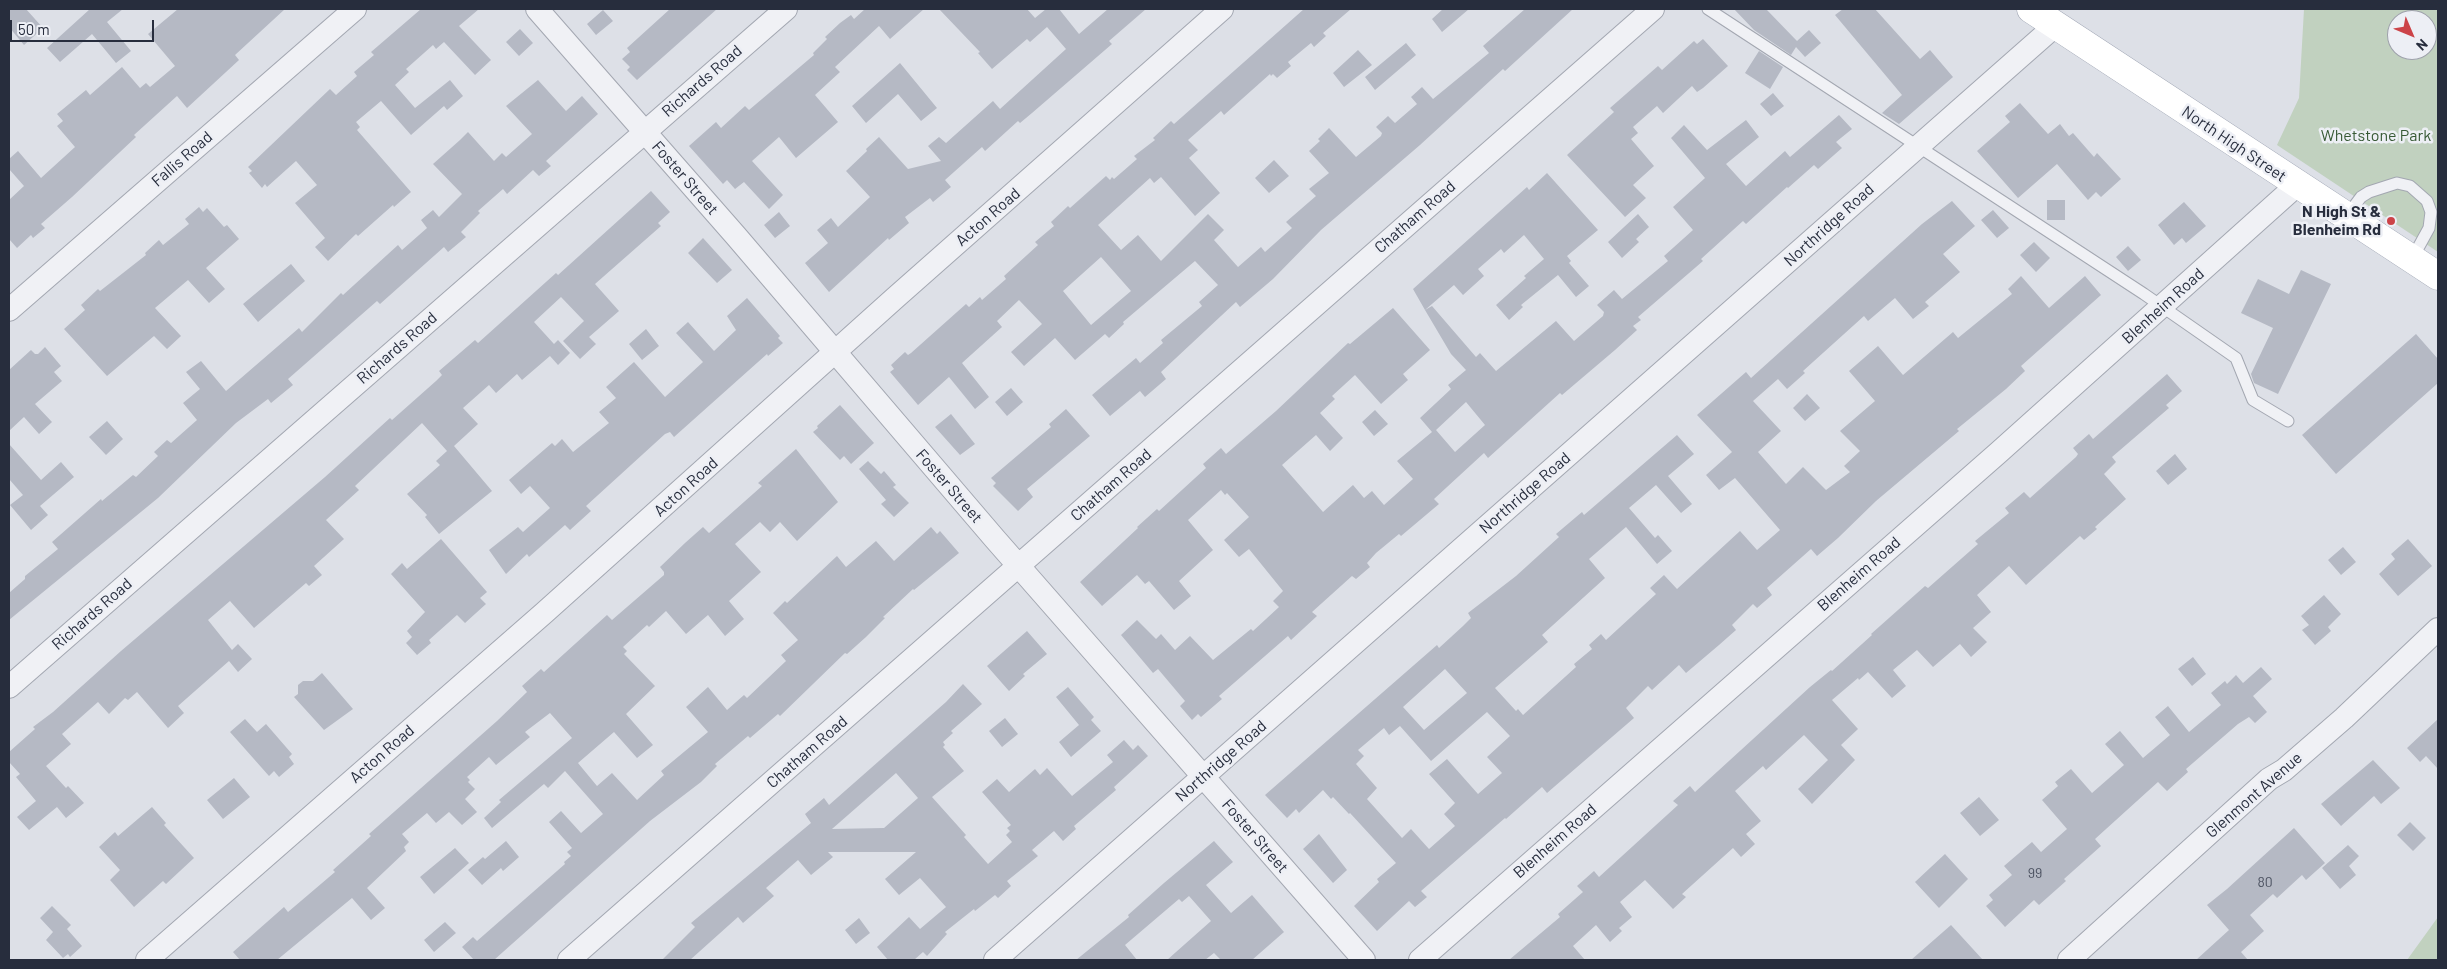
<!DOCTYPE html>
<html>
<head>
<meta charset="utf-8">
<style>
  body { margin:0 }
  #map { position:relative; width:2447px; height:969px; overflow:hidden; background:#dde0e7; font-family:Barlow,sans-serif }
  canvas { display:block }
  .frame { position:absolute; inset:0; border:10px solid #272d3d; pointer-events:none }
  .north { position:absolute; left:2387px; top:10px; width:50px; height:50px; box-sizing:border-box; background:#edeff5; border:1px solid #9ea1ab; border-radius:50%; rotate:135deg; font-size:14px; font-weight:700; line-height:20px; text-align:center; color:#272d3d }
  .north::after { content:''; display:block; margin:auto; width:18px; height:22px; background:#cc4348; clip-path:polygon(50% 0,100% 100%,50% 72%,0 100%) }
  .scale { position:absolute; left:10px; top:20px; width:144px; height:22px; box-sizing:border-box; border:2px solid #272d3d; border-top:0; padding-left:6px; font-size:15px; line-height:18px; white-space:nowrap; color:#272d3d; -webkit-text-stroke:4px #edeff5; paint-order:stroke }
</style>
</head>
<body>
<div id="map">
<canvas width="2447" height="969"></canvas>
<div class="frame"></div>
<div class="north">N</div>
<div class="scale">50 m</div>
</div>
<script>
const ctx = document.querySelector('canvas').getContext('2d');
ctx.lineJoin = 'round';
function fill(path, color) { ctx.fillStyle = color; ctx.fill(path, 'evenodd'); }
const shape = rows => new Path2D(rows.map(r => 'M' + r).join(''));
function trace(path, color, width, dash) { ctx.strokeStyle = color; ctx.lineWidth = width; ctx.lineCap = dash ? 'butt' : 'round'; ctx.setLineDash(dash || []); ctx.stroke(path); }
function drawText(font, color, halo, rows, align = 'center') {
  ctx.font = font + ' Barlow,sans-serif'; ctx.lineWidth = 5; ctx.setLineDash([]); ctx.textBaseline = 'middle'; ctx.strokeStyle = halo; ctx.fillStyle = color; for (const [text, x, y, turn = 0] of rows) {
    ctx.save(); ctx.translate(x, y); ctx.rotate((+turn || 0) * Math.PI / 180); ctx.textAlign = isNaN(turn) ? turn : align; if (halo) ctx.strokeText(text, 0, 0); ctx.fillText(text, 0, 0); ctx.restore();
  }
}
const green = shape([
  [2304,9,2438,9,2438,252,2277,145,2299,98],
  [2397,20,2427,20,2427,50,2397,50],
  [2438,917,2438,960,2407,960]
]);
const building = shape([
  [9,9,26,9,43,28,24,45,9,27],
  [90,9,123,9,107,22,131,51,116,63,92,34,60,62,47,48],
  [178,9,285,9,235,55,239,60,187,108,177,96,134,135,136,137,72,197,41,224,45,228,33,238,31,235,17,248,9,239,9,200,24,186,9,169,9,159,18,151,41,178,75,147,57,126,63,121,57,114,86,90,90,95,122,67,140,88,146,83,150,87,175,66,148,34],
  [421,9,479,9,459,26,491,60,475,75,444,42,436,49,433,45,406,69,409,72,395,85,415,108,450,80,463,96,447,110,444,106,411,135,381,101,356,122,360,127,357,130,411,192,394,207,393,205,358,236,356,234,328,261,315,247,325,238,295,203,317,185,296,161,267,187,265,184,262,188,249,173,252,171,248,167,330,89,336,95,357,76,354,72,374,55,371,52],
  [670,9,717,9,637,80,627,70,630,67,622,59,630,52,627,48],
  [865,9,924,9,890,39,879,26,835,67,840,72,815,95,838,122,796,158,779,137,752,161,783,195,769,209,744,182,735,189,727,180,723,184,689,146,716,122,721,128,745,106,749,110,814,55,813,53,827,39,825,37,840,23,851,15,854,19],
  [939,9,1027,9,1035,18,1046,9,1059,9,1079,34,1108,9,1146,9,1109,41,1112,44,1032,113,1020,123,1018,121,985,151,982,147,945,180,951,187,933,202,930,198,905,217,909,223,889,240,888,238,829,292,805,263,828,243,817,230,831,218,838,227,870,197,846,171,867,151,866,149,879,137,908,169,941,161,928,146,939,137,946,143,993,101,1000,109,1066,49,1047,27,1030,42,1027,39,992,69,978,53,980,52],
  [1304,9,1351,9,1323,33,1326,36,1314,47,1311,43,1288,62,1291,66,1277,78,1273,74,1271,76,1270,74,1224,115,1221,111,1188,140,1198,150,1189,158,1220,193,1195,216,1161,177,1154,183,1150,178,1098,225,1121,250,1138,235,1161,261,1208,214,1224,230,1214,240,1238,267,1261,247,1265,252,1292,228,1286,222,1316,196,1309,189,1329,173,1309,151,1320,141,1318,139,1329,128,1356,157,1381,136,1382,133,1376,127,1388,116,1395,123,1417,104,1411,97,1422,87,1433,99,1489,53,1483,46,1525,9,1573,9,1505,71,1503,69,1420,145,1321,230,1273,279,1240,307,1236,302,1161,372,1166,379,1145,397,1140,391,1110,416,1092,395,1136,358,1140,363,1163,343,1161,340,1202,306,1199,302,1218,285,1195,261,1123,322,1124,324,1109,338,1105,334,1075,360,1055,338,1024,366,1011,352,1042,324,1019,300,997,321,1002,327,962,363,989,397,975,409,949,377,918,405,890,372,894,369,891,365,905,352,908,355,911,353,966,304,969,307,980,297,982,300,1006,279,1004,276,1038,245,1035,242,1054,226,1051,222,1068,206,1070,208,1106,176,1110,180,1112,177,1114,179,1137,159,1134,156,1155,140,1153,138,1171,121,1174,124],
  [1101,257,1131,291,1091,325,1063,291],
  [1443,9,1469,9,1442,32,1432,19],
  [1734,9,1766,9,1797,41,1809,30,1821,43,1805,57,1796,47,1791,55,1754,30],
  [1843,9,1875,9,1920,59,1930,50,1953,77,1899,124,1882,113,1902,95,1835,15],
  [603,10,613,21,596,35,587,24],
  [520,29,533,43,519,56,506,42],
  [1703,39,1728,66,1703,88,1697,92,1692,86,1663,113,1657,106,1633,127,1638,133,1631,139,1654,166,1633,185,1646,198,1625,217,1567,155,1614,112,1610,108,1658,66,1662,70,1694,41,1697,44],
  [1406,43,1416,55,1375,90,1365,77],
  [1358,50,1372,65,1344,87,1333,73],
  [1759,51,1783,67,1770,89,1745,73],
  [900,63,937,108,921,121,898,94,866,123,852,106],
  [538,80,566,111,582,96,598,114,546,161,551,166,539,176,533,170,507,194,503,189,478,211,480,213,461,232,466,237,448,252,444,247,380,304,377,301,288,379,293,385,271,403,268,399,236,423,158,498,9,620,9,593,25,579,25,576,58,549,52,542,101,499,102,501,133,475,136,477,158,456,154,452,167,440,171,443,197,420,183,403,200,389,186,372,201,361,226,391,299,328,302,332,341,293,343,295,398,245,402,250,427,228,421,220,433,210,439,217,462,194,433,164,460,140,468,132,494,161,502,153,506,157,532,134,506,106],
  [1773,93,1784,106,1771,116,1760,104],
  [2020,103,2048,134,2060,124,2069,136,2073,133,2094,157,2097,153,2121,179,2101,197,2096,192,2088,200,2057,164,2018,198,1977,151,2010,122,2005,116],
  [1839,115,1852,129,1836,142,1842,148,1818,169,1814,165,1788,188,1787,187,1746,224,1743,221,1701,259,1703,261,1638,317,1641,320,1633,326,1637,330,1615,350,1562,395,1560,393,1488,458,1484,453,1434,499,1439,504,1401,536,1399,534,1376,553,1367,563,1370,567,1356,579,1352,576,1312,612,1317,616,1291,640,1288,636,1219,696,1222,699,1201,717,1198,714,1192,720,1180,706,1185,701,1158,669,1153,673,1121,635,1137,620,1156,639,1161,634,1175,650,1190,636,1213,660,1251,629,1253,631,1279,607,1273,601,1283,591,1249,549,1239,557,1224,540,1249,517,1227,493,1225,495,1221,490,1188,520,1213,550,1179,581,1191,596,1174,610,1149,581,1145,584,1137,575,1102,606,1080,582,1138,528,1137,527,1157,509,1159,511,1206,468,1203,464,1221,448,1226,454,1276,411,1348,343,1350,344,1393,308,1430,350,1403,374,1408,380,1381,404,1355,375,1332,396,1335,399,1320,413,1343,438,1330,451,1316,435,1282,465,1323,512,1353,485,1364,498,1372,491,1384,505,1413,479,1397,461,1432,432,1420,418,1451,389,1448,385,1466,370,1451,354,1425,310,1432,306,1476,357,1480,353,1496,371,1556,321,1574,341,1603,316,1604,312,1597,305,1614,290,1622,299,1668,261,1664,256,1693,230,1673,207,1705,178,1671,138,1684,125,1707,150,1746,120,1759,137,1726,164,1746,186,1785,151,1790,157],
  [1466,402,1485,425,1455,452,1436,430],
  [1274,160,1289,176,1269,193,1255,178],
  [1547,173,1598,230,1567,256,1571,261,1569,263,1589,286,1576,297,1558,275,1521,305,1523,307,1509,320,1496,305,1526,278,1524,276,1544,259,1524,235,1504,253,1501,249,1478,269,1484,276,1463,295,1454,285,1425,310,1413,289,1527,187,1529,190],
  [651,191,670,212,658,223,661,226,595,284,619,311,589,337,596,344,580,359,563,341,584,321,561,297,534,322,554,344,558,340,570,353,558,365,550,356,522,380,517,374,496,393,489,385,463,408,478,424,454,446,492,491,439,534,425,517,427,515,407,494,440,465,436,461,447,451,422,423,355,486,359,490,326,520,344,539,314,566,322,575,309,586,306,583,254,628,230,601,208,620,232,650,238,644,252,659,238,672,229,661,178,706,184,713,168,728,137,692,128,700,125,698,109,714,98,702,62,734,71,744,46,766,66,788,68,786,84,803,66,818,57,807,29,830,17,817,36,801,16,777,20,774,9,762,9,752,35,729,33,727,53,712,121,651,325,477,390,418,392,420,436,381,442,375,439,371,475,340,478,343,556,273,558,275],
  [2047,200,2065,200,2065,220,2047,220],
  [1952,201,1975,226,1943,254,1960,272,1925,302,1929,306,1913,319,1895,298,1868,321,1864,316,1803,371,1805,373,1787,389,1778,379,1753,401,1781,431,1758,452,1786,484,1803,467,1826,490,1850,472,1844,466,1860,451,1840,431,1875,401,1849,371,1878,346,1903,375,1953,332,1958,338,2012,294,2008,289,2021,276,2049,308,2085,276,2101,295,2021,366,2025,371,2006,389,1957,429,1959,431,1876,501,1838,538,1817,556,1811,549,1767,588,1772,595,1757,608,1753,604,1732,625,1736,630,1719,645,1686,673,1679,665,1652,690,1648,686,1626,708,1634,718,1547,793,1542,787,1506,819,1505,818,1421,891,1427,897,1415,907,1409,901,1377,931,1354,906,1379,882,1377,879,1396,863,1350,813,1349,814,1333,797,1331,799,1323,790,1299,813,1296,809,1287,818,1265,795,1437,645,1439,648,1463,626,1471,618,1468,613,1516,576,1559,537,1556,534,1582,512,1584,515,1677,435,1694,454,1668,476,1692,504,1681,513,1656,485,1629,508,1655,538,1658,535,1672,551,1657,564,1626,527,1589,559,1605,578,1542,635,1548,642,1495,688,1516,711,1518,709,1523,715,1576,667,1574,664,1592,649,1589,645,1601,634,1606,640,1656,594,1650,588,1664,575,1677,589,1740,531,1757,550,1780,530,1735,478,1719,490,1706,475,1732,452,1697,415,1746,372,1751,378,1922,224],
  [1445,669,1467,693,1424,730,1403,707],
  [1487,712,1510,736,1487,757,1502,773,1478,794,1447,759,1429,774,1455,803,1444,814,1455,826,1429,849,1411,829,1402,838,1367,799,1377,788,1356,764,1364,756,1358,750,1384,728,1389,735,1400,726,1431,761],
  [2184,202,2206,226,2186,243,2182,238,2174,245,2158,225],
  [199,207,203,212,207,208,224,227,227,225,239,239,206,268,225,289,209,303,188,280,155,308,181,336,167,349,154,336,107,376,64,329,85,310,81,305,98,289,100,291,146,255,145,253,159,240,163,245,189,224,185,219],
  [1993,210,2009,228,1997,238,1981,220],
  [779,212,790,226,775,238,764,225],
  [1638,214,1649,227,1636,239,1639,242,1622,258,1608,242],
  [703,238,732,270,717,283,688,253],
  [2034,242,2050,258,2036,272,2020,255],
  [2128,246,2141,260,2128,271,2116,257],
  [291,264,305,281,258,322,243,304],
  [2301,270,2331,284,2278,394,2254,383,2251,374,2273,328,2241,313,2258,279,2289,294],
  [747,298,780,336,778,338,783,343,768,356,767,354,674,437,670,432,665,434,586,506,591,511,570,530,565,525,529,557,527,554,506,574,489,550,518,527,523,532,550,508,530,486,521,494,509,480,552,443,555,446,562,439,573,452,609,423,599,412,616,398,606,387,634,362,665,397,703,362,676,333,688,322,714,351,736,330,727,316],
  [646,329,659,346,642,360,629,344],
  [2416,334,2438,359,2438,383,2336,474,2302,435],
  [45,347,61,366,54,372,62,381,35,404,52,422,39,434,24,417,9,431,9,370,31,350,35,354,38,354],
  [2167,374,2182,391,2166,405,2169,408,2112,457,2116,462,2104,474,2126,499,2095,527,2097,529,2084,540,2080,536,2026,585,2009,566,1977,595,1991,612,1973,628,1987,642,1971,657,1960,644,1933,667,1917,650,1893,670,1906,686,1892,698,1868,672,1859,680,1858,678,1832,700,1858,729,1841,745,1855,760,1812,804,1798,789,1828,760,1804,735,1766,770,1763,766,1735,791,1761,821,1746,834,1755,844,1741,857,1733,848,1682,894,1686,897,1673,909,1645,880,1620,902,1632,917,1619,928,1622,931,1610,942,1596,925,1573,946,1585,960,1509,960,1560,917,1558,914,1583,892,1577,886,1594,871,1599,877,1678,805,1673,801,1690,786,1695,792,1810,687,1831,670,1832,671,1872,635,1871,634,1925,586,1928,588,1978,544,1975,541,2009,513,2005,508,2024,492,2030,498,2076,457,2078,454,2073,448,2089,434,2093,439],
  [1011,388,1023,402,1007,416,995,402],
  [1807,394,1820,408,1805,421,1793,408],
  [840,405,874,443,851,464,844,456,840,460,813,432,818,428,817,426],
  [1066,409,1090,436,1027,489,1033,497,1018,511,993,486,996,483,991,478,1051,427,1049,424],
  [1375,410,1388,424,1374,436,1362,422],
  [951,414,975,444,960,455,935,427],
  [107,421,123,439,106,455,89,437],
  [9,444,41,480,61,462,74,477,40,506,48,515,31,530,10,505,23,495,9,479],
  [796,449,838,502,797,541,780,522,770,532,760,522,735,544,761,572,729,601,744,619,725,636,708,615,686,634,666,611,649,627,647,625,623,647,627,651,624,654,655,686,626,714,653,745,637,758,614,732,578,763,597,786,612,773,637,800,664,775,661,771,708,732,686,707,708,687,727,710,744,695,747,698,786,661,781,655,798,640,773,613,785,601,787,603,837,556,846,567,876,541,894,561,931,527,937,534,940,531,959,553,914,590,913,589,883,617,885,618,866,637,847,654,845,653,780,716,778,714,750,738,748,736,715,764,717,766,701,782,650,821,494,960,474,960,462,947,473,937,477,941,565,864,564,862,571,856,567,852,572,848,549,822,561,811,581,833,603,814,565,771,548,788,544,784,492,828,484,818,501,802,499,800,572,738,550,713,525,732,530,737,496,765,489,757,467,777,470,780,468,782,475,789,465,799,477,812,462,825,449,812,436,823,427,813,402,834,409,842,404,847,406,851,367,888,385,908,371,920,352,898,277,960,240,960,233,952,284,907,288,912,335,872,333,870,371,836,369,834,497,721,527,692,522,686,541,669,544,672,607,615,612,620,664,575,664,572,660,567,685,543,703,527,709,533,762,486,758,483],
  [2175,454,2187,469,2168,485,2156,471],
  [868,461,881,474,884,471,896,485,893,487,909,503,894,517,881,504,886,500,859,469],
  [441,539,487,592,480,598,486,604,465,623,457,615,429,640,431,643,417,655,406,643,412,637,407,631,425,612,391,574,402,563,407,569],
  [2408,539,2432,566,2398,596,2379,574,2395,559,2391,554],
  [2343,547,2356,562,2341,575,2328,560],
  [2324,595,2341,614,2328,627,2331,631,2315,645,2302,630,2309,625,2301,616],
  [1027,631,1047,654,1023,674,1025,676,1009,691,987,666],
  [2193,657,2206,674,2192,686,2178,669],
  [2261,667,2272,679,2253,696,2267,712,2255,723,2249,717,2238,724,2186,769,2188,772,2167,791,2158,782,2095,839,2101,846,2064,879,2066,881,2039,905,2034,900,2005,927,1986,906,1993,900,1989,895,2012,875,2004,866,2032,842,2041,852,2067,829,2042,800,2058,786,2055,782,2071,769,2092,793,2124,765,2105,744,2120,731,2143,758,2170,735,2155,717,2168,706,2189,732,2221,705,2211,693,2225,681,2227,684,2236,675,2243,683],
  [322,673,353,709,324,730,294,697,298,694,298,685,303,681,313,681],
  [963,684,982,704,951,731,953,733,943,742,945,745,943,747,964,771,932,797,966,835,964,837,988,864,1012,842,1006,835,1010,831,1007,828,1011,825,982,792,997,779,1009,792,1035,769,1040,775,1047,768,1072,796,1113,762,1107,755,1124,740,1133,750,1138,745,1148,756,1114,787,1116,790,1074,826,1076,829,1063,841,1054,831,1032,850,1038,856,1007,881,1011,886,998,898,995,895,975,911,974,909,945,932,947,934,927,956,923,952,914,960,888,960,877,947,909,917,920,929,946,907,920,878,899,895,885,879,916,852,828,852,833,857,811,875,798,860,766,888,774,896,743,923,738,917,690,960,662,960,695,927,691,923,811,823,805,814,824,798,829,805,946,702],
  [896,773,918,798,884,828,832,829],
  [1068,687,1094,717,1091,720,1101,731,1071,757,1059,742,1079,725,1056,697],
  [1005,718,1018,734,1002,747,989,731],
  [245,719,257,732,266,724,292,754,289,757,294,764,279,777,274,771,269,776,230,732],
  [2438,719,2438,769,2426,756,2420,762,2407,748],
  [2373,760,2400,788,2381,804,2374,796,2341,826,2321,804],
  [234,778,250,797,223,819,207,800],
  [1979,797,1999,820,1980,836,1960,813],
  [152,807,166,823,164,825,194,858,166,884,163,881,134,907,110,880,120,870,99,847,115,832,118,836],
  [2410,822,2426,838,2413,851,2397,835],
  [2294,828,2325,863,2306,880,2302,875,2277,898,2273,894,2250,915,2264,931,2241,952,2248,960,2196,960,2229,930,2207,905,2227,889],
  [1319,834,1347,870,1333,883,1303,849],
  [506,841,519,857,503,871,501,868,482,885,468,870,483,857,485,859],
  [1214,841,1233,862,1206,885,1231,913,1252,895,1284,932,1252,960,1221,960,1214,953,1205,960,1167,960,1211,921,1189,896,1182,902,1179,899,1125,945,1137,960,1076,960,1129,917,1128,915,1164,883],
  [2348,845,2359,856,2349,866,2356,875,2340,889,2322,868],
  [455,848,469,863,434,894,420,877],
  [1945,854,1968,879,1939,908,1915,882],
  [52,906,71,925,67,929,82,946,70,957,68,954,63,958,46,940,53,932,40,918],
  [859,918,870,933,856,944,845,930],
  [445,922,456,933,434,952,424,940],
  [1951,925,1983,960,1911,960]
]);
const service = shape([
  [1708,9,2144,294,2236,358,2253,400,2288,421],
  [2346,217,2361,197,2369,192,2397,183,2410,186,2427,201,2431,212,2429,228,2412,259]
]);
const minor = shape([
  [537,9,736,236,995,539,1364,960],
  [9,310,355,9],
  [9,687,786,9],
  [147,960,544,613,895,298,1222,9],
  [569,960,1653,9],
  [995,960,2056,25],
  [1420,960,1998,453,2297,185],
  [2069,960,2269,779,2284,770,2344,718,2438,629]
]);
const primary = shape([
  [2031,9,2438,276]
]);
const markers = [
  [2391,221,5,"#cc4348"]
];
const numberNames = [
  ["99",2035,873],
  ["80",2265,882]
];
const streetNames = [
  ["Richards Road",702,81,-41],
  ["North High Street",2234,144,34],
  ["Fallis Road",182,159,-41],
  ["Foster Street",685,178,49],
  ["Acton Road",988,217,-41],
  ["Chatham Road",1415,217,-41],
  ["Northridge Road",1829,225,-42],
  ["Blenheim Road",2163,306,-42],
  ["Richards Road",397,348,-41],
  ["Chatham Road",1111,485,-41],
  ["Foster Street",949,486,49],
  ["Acton Road",686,487,-42],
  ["Northridge Road",1525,493,-41],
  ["Blenheim Road",1859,574,-41],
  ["Richards Road",92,614,-41],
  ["Chatham Road",807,752,-41],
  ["Acton Road",382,754,-41],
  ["Northridge Road",1221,761,-41],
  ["Glenmont Avenue",2254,795,-41],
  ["Foster Street",1255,836,49],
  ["Blenheim Road",1555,841,-41]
];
const parkNames = [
  ["Whetstone Park",2376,136]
];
const poiNames = [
  ["N High St &",2381,212],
  ["Blenheim Rd",2381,230]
];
fill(green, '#c1d1bf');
fill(building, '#b5b9c4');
trace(service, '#a3a7b1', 13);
trace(minor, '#a3a7b1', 24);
trace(primary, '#9da3b2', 29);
trace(service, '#f0f1f5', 11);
trace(minor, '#f0f1f5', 22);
trace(primary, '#fff', 28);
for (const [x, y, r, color] of markers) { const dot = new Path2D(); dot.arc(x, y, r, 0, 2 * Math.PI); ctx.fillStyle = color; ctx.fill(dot); trace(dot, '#edeff5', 2); }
drawText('14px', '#4a505f', null, numberNames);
drawText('16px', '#272d3d', '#edeff5', streetNames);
drawText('16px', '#375935', '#edeff5', parkNames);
drawText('bold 16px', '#272d3d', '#edeff5', poiNames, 'right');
</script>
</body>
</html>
